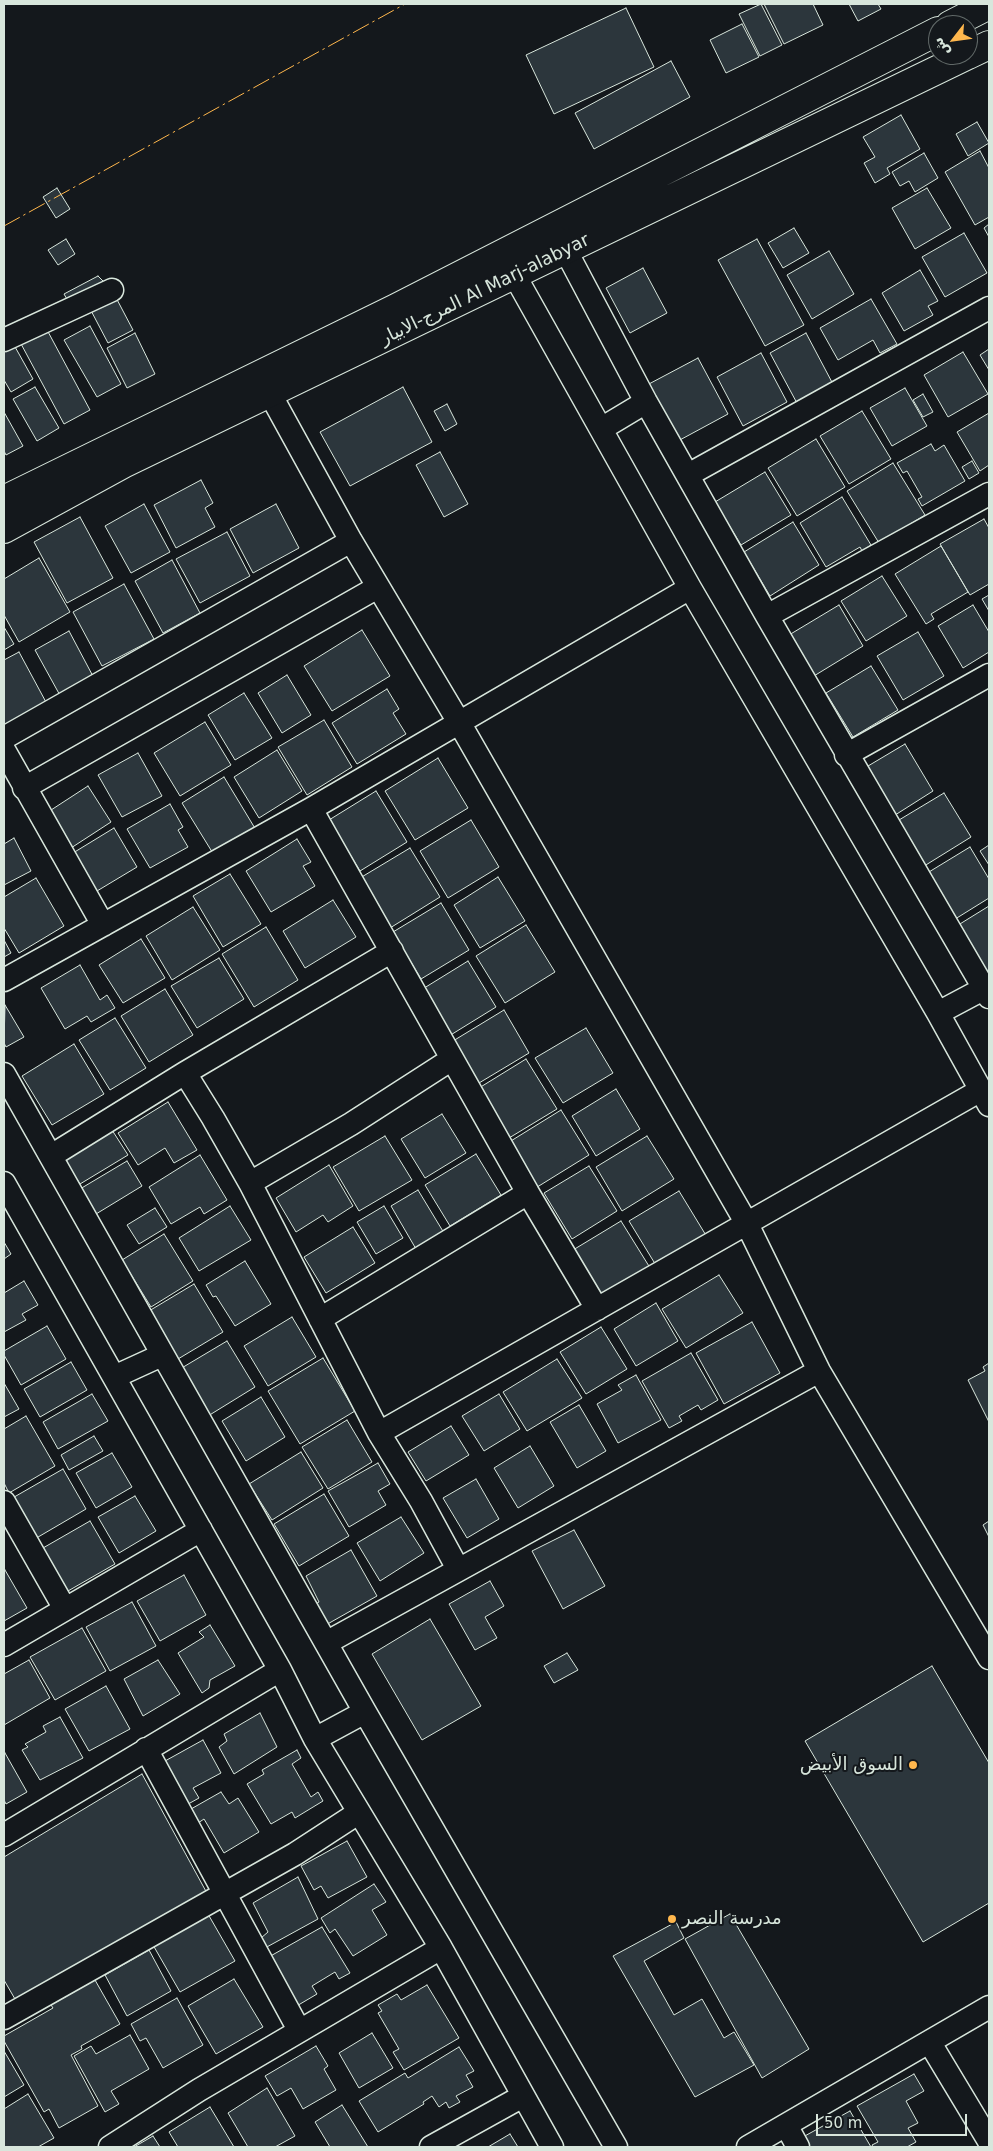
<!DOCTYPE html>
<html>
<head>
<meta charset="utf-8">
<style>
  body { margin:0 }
  #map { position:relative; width:993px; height:2151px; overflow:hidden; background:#14181c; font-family:"DejaVu Sans",Cairo,sans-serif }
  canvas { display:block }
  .frame { position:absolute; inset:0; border:5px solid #d8e6dc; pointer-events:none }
  .north { position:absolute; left:928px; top:15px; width:50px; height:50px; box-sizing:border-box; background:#14181c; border:1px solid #626a69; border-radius:50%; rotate:240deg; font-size:14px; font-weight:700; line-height:20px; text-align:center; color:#d8e6dc }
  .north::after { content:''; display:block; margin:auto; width:18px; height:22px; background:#ffb74d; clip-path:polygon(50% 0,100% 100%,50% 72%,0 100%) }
  .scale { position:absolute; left:816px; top:2114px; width:151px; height:22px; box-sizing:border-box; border:2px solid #d8e6dc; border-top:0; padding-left:6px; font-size:15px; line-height:18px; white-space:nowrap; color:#d8e6dc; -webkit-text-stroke:4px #14181c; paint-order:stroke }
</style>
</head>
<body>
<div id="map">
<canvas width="993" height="2151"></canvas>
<div class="frame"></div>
<div class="north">ش</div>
<div class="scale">50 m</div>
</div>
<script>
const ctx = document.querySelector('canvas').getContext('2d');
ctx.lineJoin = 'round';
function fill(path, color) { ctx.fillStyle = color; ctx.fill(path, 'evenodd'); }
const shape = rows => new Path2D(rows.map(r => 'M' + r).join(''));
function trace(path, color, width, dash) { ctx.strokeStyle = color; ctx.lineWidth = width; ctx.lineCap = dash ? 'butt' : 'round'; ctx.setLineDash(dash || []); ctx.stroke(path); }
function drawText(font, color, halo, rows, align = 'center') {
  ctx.font = font + ' "DejaVu Sans",Cairo,sans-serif'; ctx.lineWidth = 4; ctx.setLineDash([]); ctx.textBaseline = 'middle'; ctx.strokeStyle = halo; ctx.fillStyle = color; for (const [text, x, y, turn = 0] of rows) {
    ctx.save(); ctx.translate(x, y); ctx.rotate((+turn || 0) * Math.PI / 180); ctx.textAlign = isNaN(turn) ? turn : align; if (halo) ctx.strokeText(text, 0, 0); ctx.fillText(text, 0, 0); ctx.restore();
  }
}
const building = shape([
  [761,4,782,45,760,56,739,14,761,4],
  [764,4,813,4,823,25,784,44,764,4],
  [849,4,878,4,881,9,858,21,849,4],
  [626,8,654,67,554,114,526,55,626,8],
  [742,24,759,57,726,73,710,40,742,24],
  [671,61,690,97,594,149,575,113,671,61],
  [901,115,920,149,887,168,890,174,875,183,864,163,875,157,863,137,901,115],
  [977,122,989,143,968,156,956,134,977,122],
  [980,151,989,168,989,217,975,225,945,172,980,151],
  [924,153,938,178,915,192,909,181,900,186,892,172,924,153],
  [57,188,70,209,56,218,43,197,57,188],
  [927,188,951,228,915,249,892,208,927,188],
  [989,224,989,237,984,228,989,224],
  [794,228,809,253,783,268,768,243,794,228],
  [964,233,987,273,945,297,922,257,964,233],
  [66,239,75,254,58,265,48,250,66,239],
  [757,239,804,325,765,346,718,260,757,239],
  [829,251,854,294,812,319,787,275,829,251],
  [643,268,667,313,630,333,606,288,643,268],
  [920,270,938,301,928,306,933,315,904,331,882,293,920,270],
  [98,276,112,290,72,308,64,294,98,276],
  [112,290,133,330,108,343,87,303,112,290],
  [871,299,897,344,880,353,873,340,838,360,820,328,871,299],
  [90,326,121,384,97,397,64,340,90,326],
  [46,328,90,410,64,424,20,342,46,328],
  [135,333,155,374,127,388,107,348,135,333],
  [806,333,834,386,798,405,770,353,806,333],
  [14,345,33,379,11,392,4,380,4,351,14,345],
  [989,349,989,370,980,355,989,349],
  [963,352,988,394,948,417,924,375,963,352],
  [761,353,787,402,743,426,717,377,761,353],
  [698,358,728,414,678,441,647,385,698,358],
  [35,387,59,428,37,441,13,399,35,387],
  [403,387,432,442,350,486,320,432,403,387],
  [905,388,927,426,892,446,870,408,905,388],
  [923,394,933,412,923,417,913,400,923,394],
  [447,404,457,424,445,431,434,411,447,404],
  [862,411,891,459,849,484,820,436,862,411],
  [4,412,23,446,6,455,4,451,4,412],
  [989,413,989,465,980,471,957,432,989,413],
  [816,439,845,487,797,516,768,468,816,439],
  [931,444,935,451,944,445,965,481,922,506,918,499,922,497,907,471,903,473,897,463,931,444],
  [440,452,468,504,444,517,416,465,440,452],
  [972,461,979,473,969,479,962,467,972,461],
  [893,463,925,515,879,543,847,491,893,463],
  [765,472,791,515,741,545,715,502,765,472],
  [201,480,213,503,205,508,215,527,176,548,154,505,201,480],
  [842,497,871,545,862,551,860,547,826,567,800,523,842,497],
  [144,504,170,552,131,573,105,526,144,504],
  [276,504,299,548,253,573,230,529,276,504],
  [80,517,113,578,67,603,34,542,80,517],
  [984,519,989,528,989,584,970,595,940,544,984,519],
  [793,522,819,565,770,596,744,552,793,522],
  [227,532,250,576,200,603,176,559,227,532],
  [941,546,968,592,931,614,934,619,926,624,895,574,941,546],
  [39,558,70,612,19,642,4,615,4,579,39,558],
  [172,560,200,613,163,633,135,581,172,560],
  [882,576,907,616,866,641,841,601,882,576],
  [124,584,154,639,102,666,73,612,124,584],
  [989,595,989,611,982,599,989,595],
  [839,605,863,646,809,679,784,638,839,605],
  [973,605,989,632,989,652,963,668,938,626,973,605],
  [4,627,14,644,4,650,4,627],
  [362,630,390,676,332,711,304,666,362,630],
  [69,631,95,680,62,699,35,650,69,631],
  [918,632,944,676,903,700,877,656,918,632],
  [19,652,47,704,4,727,4,660,19,652],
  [871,666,898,710,853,737,826,693,871,666],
  [287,675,311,715,282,733,258,693,287,675],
  [387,689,399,709,393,713,406,734,357,764,332,723,387,689],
  [244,693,272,738,235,760,208,715,244,693],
  [324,720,352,767,307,795,278,747,324,720],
  [205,722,231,765,180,796,154,753,205,722],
  [905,744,933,791,892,817,863,769,905,744],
  [277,750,302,791,259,818,234,777,277,750],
  [138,753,162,796,122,817,98,775,138,753],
  [438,758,468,808,415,840,385,791,438,758],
  [224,777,256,830,214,855,182,803,224,777],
  [88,786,111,822,71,848,48,812,88,786],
  [376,791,407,842,360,871,329,820,376,791],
  [944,793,971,837,921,868,894,823,944,793],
  [170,804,183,827,178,830,188,847,150,868,127,829,170,804],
  [471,820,499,867,448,898,420,851,471,820],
  [114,828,137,867,97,891,73,853,114,828],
  [14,838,31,871,4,885,4,844,14,838],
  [297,839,311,862,303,866,315,886,271,912,246,871,297,839],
  [989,845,989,865,980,851,989,845],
  [970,847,989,879,989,898,952,921,924,875,970,847],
  [410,848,440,897,390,928,360,878,410,848],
  [230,874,261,924,223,947,193,896,230,874],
  [498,877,525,921,480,948,454,905,498,877],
  [36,878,64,926,19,953,4,928,4,897,36,878],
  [333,900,356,937,305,968,283,931,333,900],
  [441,903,469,950,421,979,393,932,441,903],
  [989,906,989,971,984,974,955,927,989,906],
  [193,907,220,950,172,980,146,936,193,907],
  [526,925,555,972,505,1003,476,956,526,925],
  [266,927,298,980,254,1007,222,954,266,927],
  [141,939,165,978,123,1003,99,965,141,939],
  [4,940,11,953,4,957,4,940],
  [219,958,244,999,197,1028,171,986,219,958],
  [468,961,496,1007,449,1036,421,990,468,961],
  [80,965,100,1000,107,995,115,1008,91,1022,87,1016,65,1029,41,988,80,965],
  [165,989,193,1035,149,1062,121,1016,165,989],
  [5,1005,24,1037,6,1047,4,1043,5,1005],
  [504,1010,529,1053,479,1083,453,1041,504,1010],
  [115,1018,146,1068,110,1090,79,1040,115,1018],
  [586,1028,613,1073,563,1103,535,1058,586,1028],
  [74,1044,104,1094,52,1125,22,1076,74,1044],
  [526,1059,557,1109,509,1138,479,1088,526,1059],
  [616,1089,640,1129,596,1156,572,1116,616,1089],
  [168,1102,197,1150,174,1163,165,1148,138,1165,118,1133,168,1102],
  [561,1110,589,1155,534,1189,506,1144,561,1110],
  [442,1114,466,1153,425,1178,401,1139,442,1114],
  [112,1130,128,1155,80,1184,64,1159,112,1130],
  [385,1136,412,1180,359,1211,333,1167,385,1136],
  [647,1136,674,1179,622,1211,596,1167,647,1136],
  [476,1154,501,1195,450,1226,425,1185,476,1154],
  [200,1155,227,1200,204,1214,200,1207,171,1224,149,1187,200,1155],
  [127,1161,142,1186,96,1214,80,1189,127,1161],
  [329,1165,353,1206,328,1222,323,1215,296,1232,276,1198,329,1165],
  [589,1166,617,1211,572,1239,544,1193,589,1166],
  [418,1190,444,1233,416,1249,391,1206,418,1190],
  [679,1191,707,1237,657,1267,629,1221,679,1191],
  [230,1206,251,1240,199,1271,179,1238,230,1206],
  [384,1206,403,1238,376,1254,357,1222,384,1206],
  [155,1208,167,1227,139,1244,127,1225,155,1208],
  [621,1221,652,1271,604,1300,573,1250,621,1221],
  [353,1227,375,1263,326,1293,304,1257,353,1227],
  [164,1234,193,1281,151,1307,122,1260,164,1234],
  [4,1242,11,1254,4,1259,4,1242],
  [245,1261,271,1304,235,1326,216,1296,213,1297,206,1285,245,1261],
  [719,1275,743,1313,686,1348,662,1309,719,1275],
  [24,1281,38,1305,22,1314,26,1320,4,1332,4,1293,24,1281],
  [194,1284,223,1332,178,1359,149,1311,194,1284],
  [656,1303,678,1341,636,1366,614,1329,656,1303],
  [292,1317,316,1357,268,1386,244,1346,292,1317],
  [752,1322,780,1373,724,1404,696,1353,752,1322],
  [47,1326,66,1359,21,1385,4,1355,4,1351,47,1326],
  [601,1327,627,1369,586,1394,560,1352,601,1327],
  [227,1341,255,1387,208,1416,180,1369,227,1341],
  [691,1353,718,1400,701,1410,698,1405,679,1416,682,1421,669,1428,642,1381,691,1353],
  [323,1358,355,1411,300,1444,268,1391,323,1358],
  [557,1359,582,1398,527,1431,503,1392,557,1359],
  [71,1362,87,1390,40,1417,24,1389,71,1362],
  [989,1363,989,1422,968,1380,985,1371,983,1367,989,1363],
  [636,1375,661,1420,618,1443,597,1404,622,1390,618,1385,636,1375],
  [4,1383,19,1409,4,1417,4,1383],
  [92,1394,108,1421,58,1449,43,1422,92,1394],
  [499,1394,520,1429,484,1451,462,1416,499,1394],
  [261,1397,285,1437,246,1461,222,1421,261,1397],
  [579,1405,606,1451,577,1468,550,1422,579,1405],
  [26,1416,55,1466,9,1493,4,1483,4,1429,26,1416],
  [347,1420,372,1462,328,1489,302,1447,347,1420],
  [451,1426,469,1455,426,1481,408,1452,451,1426],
  [94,1436,103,1451,69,1470,61,1455,94,1436],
  [530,1446,554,1486,518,1508,494,1468,530,1446],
  [301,1452,323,1488,272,1520,249,1484,301,1452],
  [112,1453,132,1487,96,1508,76,1473,112,1453],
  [378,1463,390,1484,378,1491,386,1505,349,1527,328,1491,378,1463],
  [63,1469,86,1509,33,1540,9,1500,63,1469],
  [476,1479,499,1519,467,1538,443,1498,476,1479],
  [324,1494,349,1536,299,1566,274,1524,324,1494],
  [135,1496,156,1531,119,1553,98,1517,135,1496],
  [401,1517,424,1553,380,1581,357,1543,401,1517],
  [90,1521,115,1564,68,1591,43,1548,90,1521],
  [989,1521,989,1537,983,1525,989,1521],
  [574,1530,605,1586,563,1609,532,1551,574,1530],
  [351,1550,377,1596,324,1626,312,1606,319,1602,306,1576,351,1550],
  [5,1570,27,1608,4,1621,4,1571,5,1570],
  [184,1575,206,1615,160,1641,137,1601,184,1575],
  [490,1581,504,1606,485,1617,497,1638,475,1650,449,1604,490,1581],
  [132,1602,156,1646,110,1671,86,1627,132,1602],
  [430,1619,481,1706,422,1740,372,1654,430,1619],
  [210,1625,235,1666,210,1680,209,1688,202,1693,178,1653,204,1637,199,1632,210,1625],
  [82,1628,106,1671,55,1700,30,1657,82,1628],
  [567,1653,578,1670,554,1683,544,1666,567,1653],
  [29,1660,50,1698,4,1725,4,1674,29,1660],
  [158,1660,180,1694,143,1716,124,1679,158,1660],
  [932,1666,989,1763,989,1903,923,1942,805,1741,932,1666],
  [106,1686,130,1729,89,1751,65,1709,106,1686],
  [260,1713,277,1747,234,1774,219,1747,227,1741,224,1734,260,1713],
  [60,1717,83,1758,40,1780,22,1750,28,1747,25,1744,46,1732,43,1726,60,1717],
  [203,1740,221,1773,193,1788,199,1798,181,1808,174,1794,181,1790,165,1761,203,1740],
  [297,1750,301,1758,292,1764,311,1797,318,1792,323,1801,295,1818,292,1812,271,1824,247,1784,264,1774,262,1770,297,1750],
  [5,1753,27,1792,6,1804,4,1800,4,1754,5,1753],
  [142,1774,208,1895,19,2006,4,1980,4,1857,142,1774],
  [221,1792,229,1804,238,1798,259,1832,224,1853,204,1819,198,1823,191,1809,221,1792],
  [347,1841,367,1877,328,1898,321,1886,314,1890,301,1866,347,1841],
  [298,1877,318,1919,265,1948,261,1938,268,1932,253,1903,298,1877],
  [374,1884,386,1902,372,1910,387,1935,353,1956,335,1929,330,1933,321,1918,374,1884],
  [208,1914,235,1961,180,1992,153,1945,208,1914],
  [730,1914,809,2049,762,2078,685,1939,730,1914],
  [676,1922,684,1938,644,1961,674,2015,702,1999,724,2038,734,2032,754,2065,695,2097,613,1956,676,1922],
  [322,1927,350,1973,339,1979,335,1972,312,1986,317,1994,295,2007,267,1958,322,1927],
  [149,1950,171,1991,127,2016,105,1975,149,1950],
  [234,1979,263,2027,216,2054,188,2006,234,1979],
  [95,1980,120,2024,81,2046,82,2049,71,2055,98,2106,59,2128,49,2109,44,2112,4,2041,4,2036,53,2008,51,2005,95,1980],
  [427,1985,459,2038,404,2070,393,2052,399,2049,378,2013,382,2011,378,2005,397,1994,401,2000,427,1985],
  [177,1998,203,2045,163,2068,146,2038,140,2041,131,2024,177,1998],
  [372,2033,393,2068,359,2088,339,2053,372,2033],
  [130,2035,149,2069,111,2091,119,2104,105,2112,74,2056,91,2046,96,2054,130,2035],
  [316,2046,328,2066,324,2069,336,2090,303,2109,291,2088,277,2096,265,2076,316,2046],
  [459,2047,474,2071,466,2075,473,2087,456,2096,460,2102,449,2108,446,2102,439,2107,432,2096,423,2102,424,2104,378,2132,359,2101,405,2073,408,2078,459,2047],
  [4,2051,24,2085,4,2097,4,2051],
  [914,2074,924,2091,906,2101,918,2123,908,2128,916,2142,907,2147,873,2147,872,2145,878,2142,857,2106,914,2074],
  [267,2088,295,2136,275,2147,248,2147,228,2113,267,2088],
  [28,2094,54,2138,38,2147,4,2147,4,2109,28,2094],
  [342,2105,368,2147,330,2147,315,2122,342,2105],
  [210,2107,234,2147,178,2147,169,2132,210,2107],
  [850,2111,871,2147,809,2147,803,2137,850,2111],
  [510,2134,518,2147,488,2147,510,2134],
  [153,2136,160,2147,134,2147,153,2136]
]);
const minor = shape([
  [566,251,646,402,767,616,989,997],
  [515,276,690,588,938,1013,989,1105],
  [4,340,112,290],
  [269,392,351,541,460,724,747,1224,819,1371,989,1658],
  [601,429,646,402],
  [688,475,989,308],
  [767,616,989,494],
  [4,738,351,541],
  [4,750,103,925],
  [846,755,989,675],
  [24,788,378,587],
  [311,809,528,1193,597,1309],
  [4,980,311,809,690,588],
  [938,1013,985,988],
  [185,1073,213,1118,250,1183,379,1433,421,1501,458,1569],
  [4,1074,365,1712,616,2147],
  [51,1156,185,1073,392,951],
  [4,1183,280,1670,315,1739,441,1948,552,2147],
  [250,1183,351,1124,452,1059],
  [320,1319,528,1193],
  [114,1377,162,1355],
  [379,1433,981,1090],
  [4,1502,65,1609],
  [326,1643,819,1371],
  [4,1645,201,1530],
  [315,1739,365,1712],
  [146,1749,299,2030],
  [4,1835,280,1670],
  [4,2018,295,1854,358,1813],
  [930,2043,989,2141],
  [786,2125,798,2147],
  [110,2147,199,2090,441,1948],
  [431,2147,523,2096],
  [748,2147,989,2007]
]);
const major = shape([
  [950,25,989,5],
  [968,55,989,45],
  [4,500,396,308,938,31],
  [4,529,123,464,968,55]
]);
const power = shape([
  [4,226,405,4]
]);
const markers = [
  [913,1765,5,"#ffb74d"],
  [672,1919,5,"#ffb74d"]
];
const streetNames = [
  ["المرج-الابيار Al Marj-alabyar",485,290,-26]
];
const poiNames = [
  ["السوق الأبيض",903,1765],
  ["مدرسة النصر",682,1919,"left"]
];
fill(building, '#2c363c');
trace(building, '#d8e6dc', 1);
trace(minor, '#d8e6dc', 25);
trace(major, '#d8e6dc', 30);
trace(minor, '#14181c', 22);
trace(major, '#14181c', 28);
trace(power, '#ffb74d', 1, [18, 4, 2.5, 4]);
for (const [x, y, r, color] of markers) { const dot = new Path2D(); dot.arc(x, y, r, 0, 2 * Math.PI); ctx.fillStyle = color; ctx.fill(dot); trace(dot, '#14181c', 2); }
drawText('18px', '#d8e6dc', '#14181c', streetNames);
drawText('18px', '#d8e6dc', '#14181c', poiNames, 'right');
</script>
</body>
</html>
